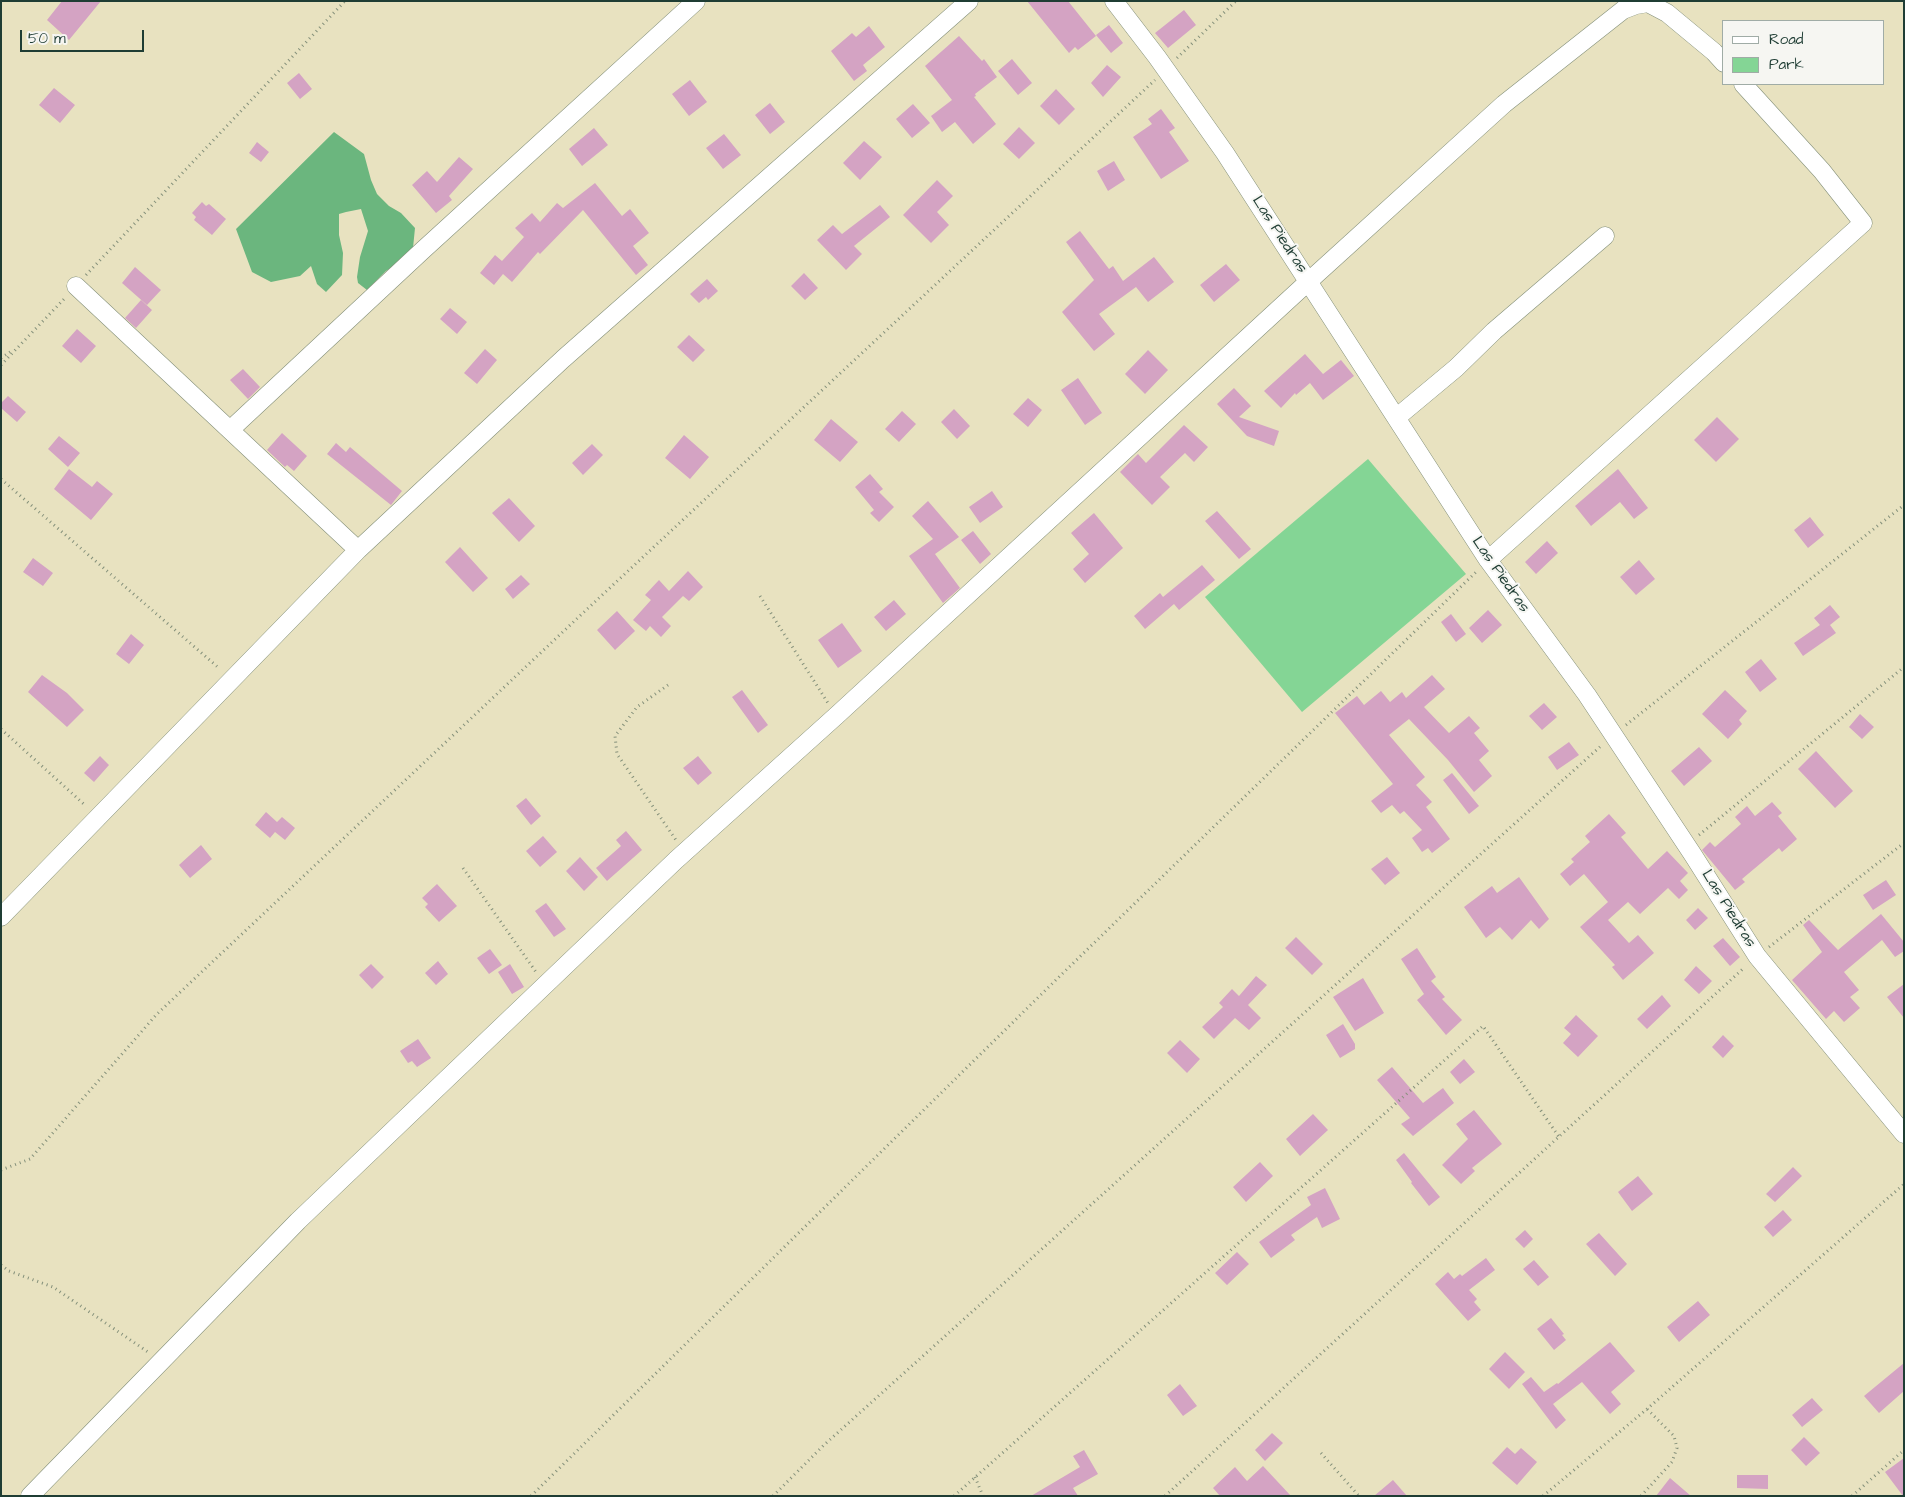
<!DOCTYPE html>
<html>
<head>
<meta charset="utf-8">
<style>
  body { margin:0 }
  #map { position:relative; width:1905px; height:1497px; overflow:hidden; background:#e8e2c0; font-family:"Architects Daughter",sans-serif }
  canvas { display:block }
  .frame { position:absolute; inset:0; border:2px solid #1f3d34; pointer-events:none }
  .legend { position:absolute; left:1722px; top:20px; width:162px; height:65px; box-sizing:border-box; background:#f6f6f2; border:1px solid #a0aca6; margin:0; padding:6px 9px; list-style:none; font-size:15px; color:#1f3d34 }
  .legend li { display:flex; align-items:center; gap:10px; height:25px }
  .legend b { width:25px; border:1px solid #a0aca6 }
  .scale { position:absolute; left:20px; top:30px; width:124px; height:22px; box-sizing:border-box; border:2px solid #1f3d34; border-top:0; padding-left:6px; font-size:15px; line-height:18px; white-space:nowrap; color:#1f3d34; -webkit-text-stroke:4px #f6f6f2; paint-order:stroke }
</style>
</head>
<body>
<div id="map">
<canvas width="1905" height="1497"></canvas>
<div class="frame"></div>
<ul class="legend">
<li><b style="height:6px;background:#fff"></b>Road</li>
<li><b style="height:14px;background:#84d595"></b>Park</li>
</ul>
<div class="scale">50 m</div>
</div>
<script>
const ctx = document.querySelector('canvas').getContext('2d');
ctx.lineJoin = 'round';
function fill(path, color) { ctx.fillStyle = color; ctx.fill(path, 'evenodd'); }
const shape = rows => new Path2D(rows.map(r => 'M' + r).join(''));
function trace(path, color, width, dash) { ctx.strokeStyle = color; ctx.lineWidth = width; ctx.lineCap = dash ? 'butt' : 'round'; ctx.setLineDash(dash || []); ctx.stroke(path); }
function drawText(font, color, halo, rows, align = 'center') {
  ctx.font = font + ' "Architects Daughter",sans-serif'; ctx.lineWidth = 4; ctx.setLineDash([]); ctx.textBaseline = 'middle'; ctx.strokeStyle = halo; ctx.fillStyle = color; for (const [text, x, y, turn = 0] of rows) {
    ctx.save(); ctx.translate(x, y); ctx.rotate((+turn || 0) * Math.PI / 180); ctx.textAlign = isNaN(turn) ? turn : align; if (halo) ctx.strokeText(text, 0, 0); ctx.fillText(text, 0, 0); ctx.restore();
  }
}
const green = shape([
  [1368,459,1466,574,1302,712,1205,597]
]);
const forest = shape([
  [334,132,364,154,371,180,377,194,389,206,401,213,415,228,413,248,397,264,386,271,367,290,358,283,357,277,360,257,368,231,361,209,346,212,339,214,339,235,343,253,342,275,326,292,317,284,311,266,300,276,271,282,252,272,236,229]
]);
const building = shape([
  [62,1,101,1,69,40,47,20],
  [1027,1,1068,1,1096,36,1078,50,1075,47,1069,53],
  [1184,10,1196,25,1168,48,1155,33],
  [1109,25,1123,43,1111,53,1096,35],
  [869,26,885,47,863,65,867,71,854,81,831,51,852,33,856,37],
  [959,36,982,61,984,59,997,77,975,94,976,96,974,97,996,124,973,144,955,122,942,132,931,116,952,100,925,66],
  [1012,59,1032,83,1018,95,998,71],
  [1107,65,1121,77,1103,97,1091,83],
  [299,73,312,89,300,99,287,83],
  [690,80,707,102,689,116,672,94],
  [54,88,75,105,60,123,39,105],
  [1056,89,1075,109,1059,125,1040,106],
  [770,103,785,122,770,134,755,115],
  [913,104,930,123,912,138,896,119],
  [1161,109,1175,128,1169,132,1189,161,1161,179,1133,137,1152,124,1148,119],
  [1019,127,1035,143,1019,159,1003,144],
  [594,128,608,145,582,166,569,149],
  [724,134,741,155,723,169,706,148],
  [864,141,882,157,860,180,843,163],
  [257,142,269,152,261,162,249,153],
  [459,157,473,169,449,196,452,200,436,213,412,185,427,171,437,182],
  [1114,161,1125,180,1108,191,1097,171],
  [937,180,953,196,937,212,949,225,931,243,903,215],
  [595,183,622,216,630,209,649,233,633,246,648,265,636,275,583,210,540,254,538,252,512,282,503,274,494,285,480,273,495,255,502,261,524,237,515,228,532,213,540,222,557,203,563,208],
  [202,202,206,206,209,204,226,219,212,235,194,220,196,217,192,213],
  [880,205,890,217,854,246,862,254,846,270,817,240,833,225,842,234],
  [1080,231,1109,269,1113,266,1123,281,1154,257,1174,282,1148,302,1136,287,1099,314,1115,334,1094,351,1062,312,1094,280,1066,242],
  [1226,264,1240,280,1214,302,1200,285],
  [135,267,161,290,147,305,122,283],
  [804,273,818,288,805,300,791,286],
  [707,279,718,291,708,300,706,297,699,303,690,294],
  [141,300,152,310,136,328,125,318],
  [450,308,467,322,457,334,440,319],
  [77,329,96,346,81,363,62,346],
  [689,335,705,350,693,362,677,347],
  [485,349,497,360,477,384,464,373],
  [1148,350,1168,370,1145,394,1125,374],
  [1305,354,1323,374,1341,360,1354,376,1323,400,1310,383,1296,395,1295,393,1281,408,1264,391],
  [243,369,260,387,248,399,230,380],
  [1078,378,1102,413,1085,425,1061,390],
  [1234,388,1251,406,1239,417,1279,431,1274,446,1247,436,1217,404],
  [8,396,26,412,17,422,1,408,1,403],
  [1028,398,1042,410,1028,427,1013,414],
  [954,409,970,426,957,439,941,422],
  [902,411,916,424,899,442,885,429],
  [1717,417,1739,439,1716,462,1694,440],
  [831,419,858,442,840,462,814,440],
  [1184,425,1208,447,1194,462,1185,453,1160,477,1170,487,1152,505,1120,472,1138,454,1146,463],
  [282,433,307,456,294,471,287,465,285,467,267,450],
  [684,435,709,457,690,479,665,458],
  [59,436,80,453,68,467,48,449],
  [336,443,346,452,350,447,402,491,391,505,327,454],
  [592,444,603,455,583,475,572,463],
  [69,469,92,487,97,481,113,494,91,520,54,489],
  [1618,469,1648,508,1634,519,1620,502,1591,526,1575,506],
  [870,474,883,489,879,492,894,507,879,522,870,513,874,510,855,487],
  [992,491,1003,507,980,523,969,507],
  [509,498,535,526,519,542,492,513],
  [928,501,959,537,935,554,960,588,943,603,909,556,933,539,912,516],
  [1217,511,1251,549,1239,559,1205,521],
  [1094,513,1123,548,1085,583,1073,569,1089,554,1071,533],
  [1810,517,1824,535,1808,548,1794,530],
  [973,531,991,554,980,564,961,540],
  [1547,541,1558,553,1536,574,1525,562],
  [460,547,488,578,473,592,445,562],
  [33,558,53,573,43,586,23,572],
  [1639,560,1655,579,1636,595,1620,577],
  [1202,565,1215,580,1179,610,1174,604,1145,629,1134,616,1160,593,1163,597],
  [688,571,703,587,689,601,683,596,662,617,671,626,661,637,650,626,646,631,633,620,651,600,645,595,659,580,669,591],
  [521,575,530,584,513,599,505,589],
  [894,600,906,614,886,631,874,617],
  [1830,605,1840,617,1830,625,1836,633,1803,656,1794,643,1820,625,1814,618],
  [1488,610,1502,625,1482,643,1469,628],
  [617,611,635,631,615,650,597,630],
  [1451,614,1466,634,1456,642,1441,622],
  [842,623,862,651,838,668,818,640],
  [131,634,144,645,129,664,116,654],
  [1761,659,1777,679,1760,692,1745,672],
  [42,675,67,693,84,710,67,727,28,692],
  [1432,675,1445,689,1424,707,1449,733,1469,716,1480,728,1474,733,1489,751,1479,760,1492,776,1474,792,1448,760,1409,719,1389,735,1425,777,1416,785,1432,802,1426,807,1450,839,1432,853,1428,848,1422,852,1412,838,1422,830,1404,811,1400,814,1392,805,1381,813,1371,801,1393,784,1335,713,1357,696,1364,705,1381,691,1390,702,1402,692,1406,698],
  [742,690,768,725,758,733,732,697],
  [1725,690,1747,711,1739,720,1742,724,1728,739,1702,714],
  [1544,703,1557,717,1542,730,1529,716],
  [1860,714,1874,727,1862,739,1849,727],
  [1569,742,1579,755,1557,770,1548,757],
  [1699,747,1712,761,1684,786,1671,771],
  [1816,751,1853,791,1835,808,1798,769],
  [100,756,109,765,94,782,84,773],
  [698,756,712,773,698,785,683,768],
  [1452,773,1479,806,1469,814,1443,780],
  [526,798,541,816,531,825,516,806],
  [1772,802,1782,813,1778,816,1797,839,1782,852,1779,848,1742,879,1745,882,1735,890,1702,850,1710,842,1715,847,1741,824,1735,817,1747,806,1755,816],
  [266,812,277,822,282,817,295,828,285,840,275,832,270,838,255,825],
  [1609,814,1626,833,1621,837,1648,869,1667,851,1688,873,1680,881,1688,890,1679,899,1668,888,1640,914,1628,902,1608,920,1629,943,1638,935,1654,953,1623,980,1612,967,1615,965,1580,927,1608,902,1584,874,1570,886,1560,874,1574,862,1571,859,1590,842,1585,836],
  [626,831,642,850,607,881,596,868,621,846,616,840],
  [543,836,557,852,540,867,526,851],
  [201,845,212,859,190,878,179,865],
  [580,857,598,877,584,891,566,871],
  [1387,857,1400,873,1385,885,1371,869],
  [1519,877,1549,919,1539,929,1531,920,1512,940,1500,927,1486,938,1464,907,1492,886,1497,893],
  [1886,880,1896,895,1873,910,1863,895],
  [437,884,457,906,439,922,425,907,428,904,422,898],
  [546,903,566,929,554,937,535,911],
  [1698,908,1708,918,1695,930,1686,920],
  [1881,914,1904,942,1904,951,1895,957,1882,940,1844,972,1859,990,1850,997,1860,1008,1844,1022,1834,1011,1826,1019,1792,980,1822,952,1803,925,1809,920,1838,950],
  [1296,937,1323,964,1312,975,1285,948],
  [1723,938,1740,957,1730,966,1713,946],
  [1417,948,1436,977,1431,981,1445,997,1442,999,1462,1020,1446,1035,1417,1000,1424,994,1401,959],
  [490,949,502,965,489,974,477,958],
  [438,961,448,974,436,985,425,973],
  [371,964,384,977,372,989,359,975],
  [510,964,524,987,512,994,498,972],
  [1696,966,1712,981,1699,994,1684,980],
  [1256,976,1267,985,1248,1005,1261,1018,1249,1030,1235,1018,1214,1039,1202,1027,1223,1007,1219,1003,1232,989,1239,996],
  [1363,978,1384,1013,1355,1031,1333,997],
  [1904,984,1904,1018,1887,997],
  [1662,995,1671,1006,1647,1029,1637,1019],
  [1576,1015,1598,1036,1578,1057,1563,1043,1571,1034,1564,1028],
  [1343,1024,1355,1044,1355,1049,1340,1058,1326,1035],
  [1723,1035,1734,1046,1723,1058,1712,1047],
  [418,1039,431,1058,417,1067,412,1061,408,1063,400,1051],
  [1180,1040,1200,1059,1187,1073,1167,1053],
  [1464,1059,1475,1072,1460,1084,1450,1072],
  [1392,1067,1423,1103,1443,1088,1454,1103,1413,1136,1401,1124,1410,1118,1377,1080],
  [1474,1110,1502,1144,1472,1168,1475,1171,1461,1184,1442,1165,1468,1139,1456,1124],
  [1313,1114,1328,1130,1300,1156,1286,1139],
  [1404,1153,1440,1197,1429,1206,1411,1183,1412,1182,1396,1160],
  [1260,1162,1273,1176,1246,1202,1233,1187],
  [1793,1167,1802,1176,1775,1202,1766,1194],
  [1638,1176,1653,1194,1632,1211,1618,1192],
  [1325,1188,1340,1219,1322,1228,1317,1217,1291,1235,1295,1240,1271,1258,1259,1242,1311,1205,1307,1197],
  [1783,1210,1792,1220,1773,1237,1764,1227],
  [1525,1230,1533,1239,1524,1248,1515,1239],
  [1599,1233,1627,1264,1615,1276,1586,1244],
  [1237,1252,1249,1264,1227,1285,1215,1273],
  [1486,1258,1495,1270,1469,1290,1477,1299,1474,1302,1481,1310,1468,1321,1435,1284,1448,1272,1454,1279,1460,1274,1462,1276],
  [1534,1260,1549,1277,1538,1286,1523,1269],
  [1698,1301,1710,1315,1679,1342,1667,1327],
  [1551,1318,1564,1334,1562,1335,1566,1340,1554,1350,1537,1329],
  [1610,1342,1635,1371,1611,1392,1621,1404,1610,1414,1582,1382,1553,1404,1566,1420,1556,1429,1522,1384,1531,1377,1544,1392,1557,1383,1558,1384],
  [1505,1352,1525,1372,1509,1389,1489,1369],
  [1904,1363,1904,1391,1879,1413,1864,1396],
  [1180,1384,1197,1406,1183,1416,1167,1395],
  [1812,1398,1823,1410,1802,1427,1792,1415],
  [1272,1433,1283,1443,1265,1461,1255,1450],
  [1804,1437,1820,1453,1806,1466,1791,1450],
  [1507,1447,1515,1454,1521,1448,1537,1462,1517,1485,1492,1463],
  [1084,1450,1098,1474,1073,1488,1078,1496,1031,1496,1080,1467,1073,1456],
  [1904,1458,1904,1496,1903,1496,1885,1472],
  [1263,1466,1291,1496,1220,1496,1213,1488,1235,1467,1247,1481],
  [1737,1475,1768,1475,1768,1489,1737,1488],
  [1670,1478,1691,1496,1656,1496],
  [1393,1480,1407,1496,1374,1496]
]);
const path = shape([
  [1177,58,1236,1],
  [86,275,345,1],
  [1,358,13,350],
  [1,365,65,298],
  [1,479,220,669],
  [760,596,828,703],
  [668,685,637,707,615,736,617,754,676,840],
  [1626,725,1904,505],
  [1,729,86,806],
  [1699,835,1904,667],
  [463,868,536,972],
  [1769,947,1904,843],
  [1,1170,30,1159,157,1014,584,612,1155,80],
  [1,1265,9,1271,53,1287,148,1352],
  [1321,1453,1359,1496],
  [975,1477,983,1496],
  [531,1496,1060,976,1476,572],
  [773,1496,824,1445,1602,745],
  [954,1496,1483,1026,1559,1137],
  [1165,1496,1745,967],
  [1543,1496,1647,1409,1904,1184],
  [1641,1496,1672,1462,1677,1448,1674,1436,1647,1409],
  [1852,1496,1904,1450]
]);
const minor = shape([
  [1114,1,1157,57,1225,153,1488,560,1587,695,1693,855,1757,956,1904,1134],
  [76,286,358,550],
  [1396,418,1456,368,1494,331,1605,236],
  [230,430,423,250,696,1],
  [1488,560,1863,223,1822,171,1743,84],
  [1,917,358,550,563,359,969,1],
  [30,1496,298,1221,676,860,836,716,1309,281,1504,104,1623,10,1636,5,1648,3,1667,13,1714,52,1724,63]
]);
const streetNames = [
  ["Las Piedras",1279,235,57],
  ["Las Piedras",1500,575,55],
  ["Las Piedras",1728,909,58]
];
fill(green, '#84d595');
fill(forest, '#6bb67e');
fill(building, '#d4a3c3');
trace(minor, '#84907a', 19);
trace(path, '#84907a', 3, [1, 4]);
trace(minor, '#fff', 18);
drawText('16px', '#1f3d34', '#f6f6f2', streetNames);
</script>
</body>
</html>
